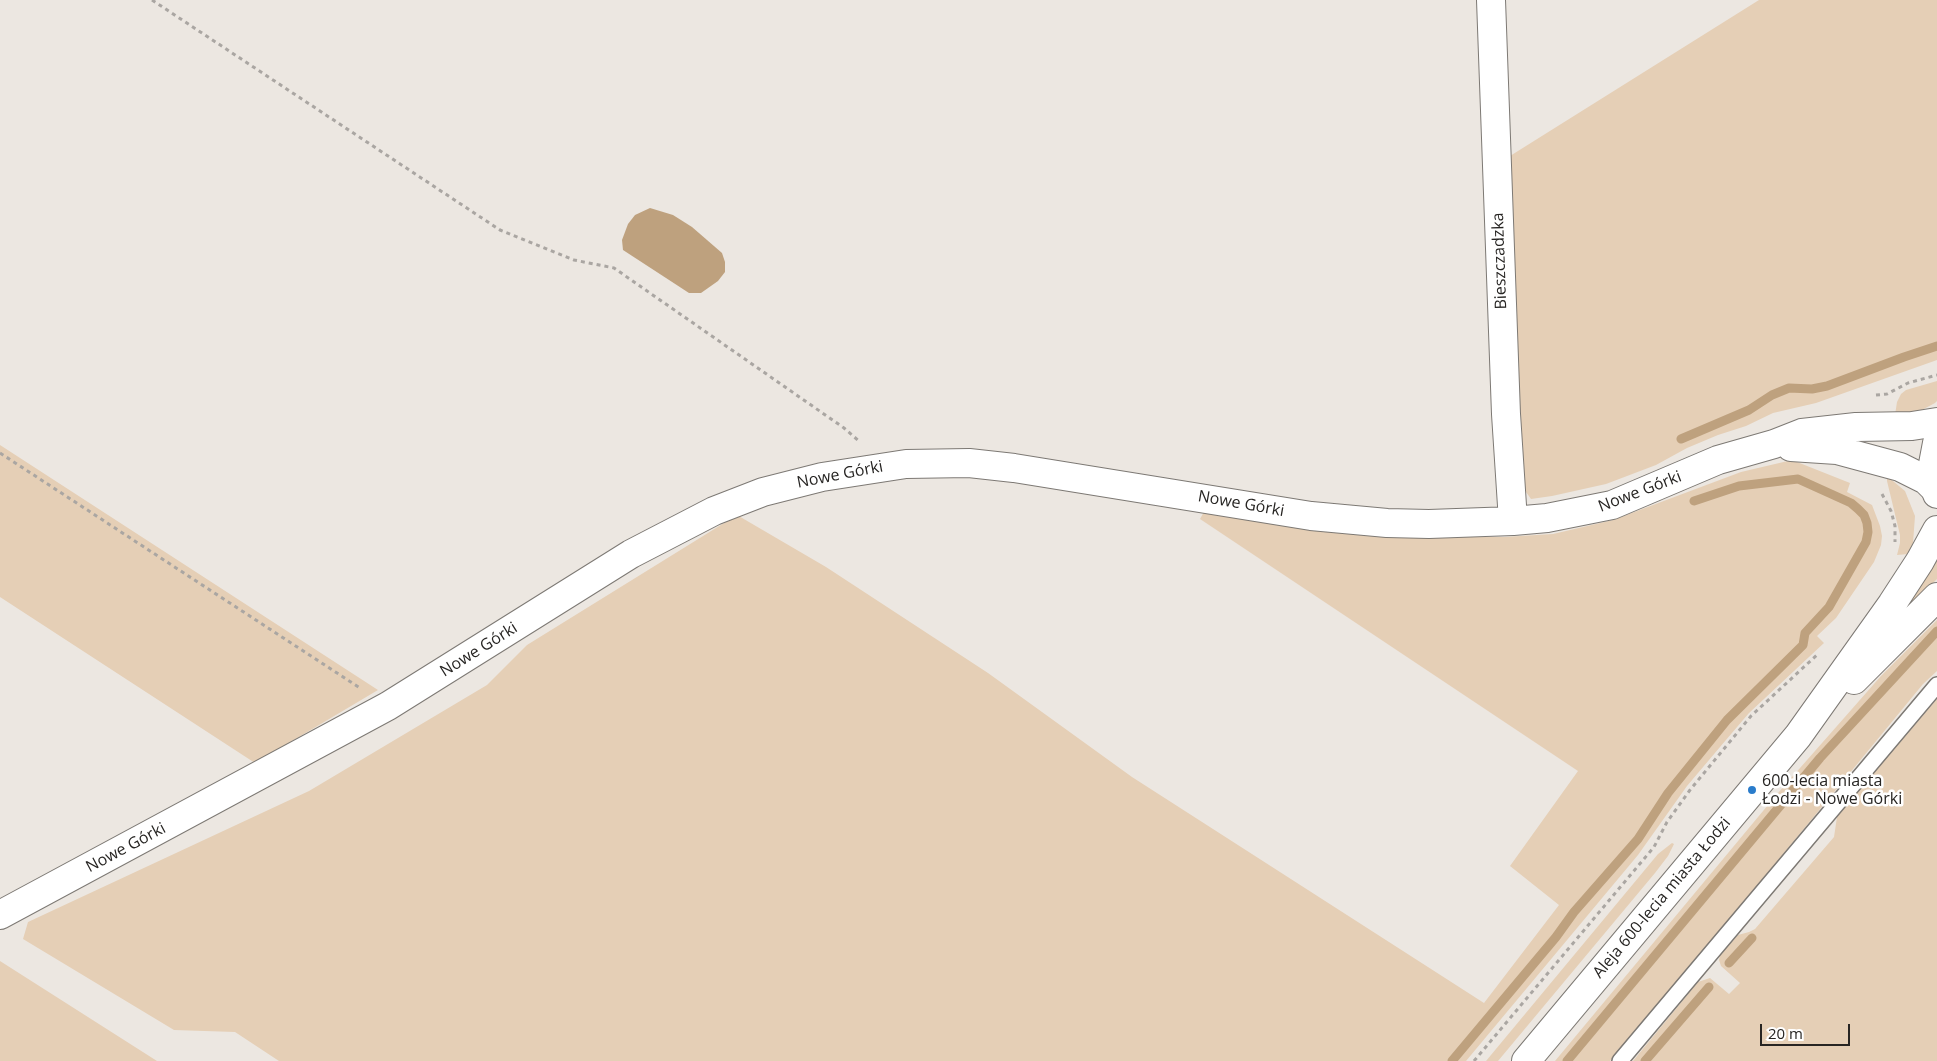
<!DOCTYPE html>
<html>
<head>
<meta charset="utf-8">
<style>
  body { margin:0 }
  #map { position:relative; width:1937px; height:1061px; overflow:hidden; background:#ece7e1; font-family:"Open Sans",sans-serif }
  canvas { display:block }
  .scale { position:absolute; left:1760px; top:1024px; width:90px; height:22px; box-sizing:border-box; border:2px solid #272523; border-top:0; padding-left:6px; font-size:15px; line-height:18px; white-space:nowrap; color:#272523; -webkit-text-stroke:4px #fff; paint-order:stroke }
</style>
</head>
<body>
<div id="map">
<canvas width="1937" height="1061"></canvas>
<div class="scale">20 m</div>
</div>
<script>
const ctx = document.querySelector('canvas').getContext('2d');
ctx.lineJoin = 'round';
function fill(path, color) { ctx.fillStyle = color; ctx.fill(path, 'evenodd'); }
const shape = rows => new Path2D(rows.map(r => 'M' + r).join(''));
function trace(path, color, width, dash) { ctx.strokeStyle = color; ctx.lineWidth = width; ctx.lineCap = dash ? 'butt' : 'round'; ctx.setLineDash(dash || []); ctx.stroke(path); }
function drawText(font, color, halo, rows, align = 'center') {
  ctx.font = font + ' "Open Sans",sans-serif'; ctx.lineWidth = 5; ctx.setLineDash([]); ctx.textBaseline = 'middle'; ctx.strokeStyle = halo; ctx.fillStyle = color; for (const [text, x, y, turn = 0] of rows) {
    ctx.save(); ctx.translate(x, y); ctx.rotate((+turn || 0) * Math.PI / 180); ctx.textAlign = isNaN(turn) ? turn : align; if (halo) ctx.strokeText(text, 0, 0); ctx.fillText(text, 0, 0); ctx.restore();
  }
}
const green = shape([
  [1759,0,1937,0,1937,360,1816,403,1773,413,1746,426,1718,435,1687,448,1656,465,1606,484,1552,496,1531,499,1521,485,1510,156],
  [1937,381,1937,401,1935,403,1918,412,1895,415,1897,402,1901,394,1906,390],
  [0,445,378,690,255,763,0,597],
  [1792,460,1850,483,1847,492,1872,505,1880,526,1882,536,1881,545,1874,562,1836,618,1817,636,1824,643,1749,713,1720,747,1687,786,1638,855,1466,1061,279,1061,235,1032,174,1030,23,939,28,922,309,791,487,685,527,645,737,515,826,567,988,673,1132,777,1484,1003,1559,905,1510,866,1578,771,1200,519,1205,510,1286,523,1393,537,1504,537,1553,534,1613,520,1741,472],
  [1887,476,1905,491,1915,516,1913,543,1908,554,1897,555,1900,543,1900,535,1887,481],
  [1937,557,1937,579,1907,609,1904,608],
  [1937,620,1937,671,1923,684,1756,887,1610,1061,1555,1061,1778,793,1881,676],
  [1937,699,1937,1061,1633,1061,1698,982,1710,978,1729,994,1740,983,1721,966,1719,960,1720,955,1738,935,1749,932,1755,929,1834,837,1837,817,1843,808],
  [1672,843,1674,844,1668,856,1655,873,1498,1061,1486,1061,1658,854],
  [0,961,157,1061,0,1061]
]);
const water = shape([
  [650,208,673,215,692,227,722,253,725,262,725,272,718,281,701,293,689,293,623,250,622,240,628,224,635,215]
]);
const stream = shape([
  [1681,439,1749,410,1772,395,1789,388,1812,389,1827,386,1904,357,1937,346],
  [1729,963,1752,938],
  [1452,1061,1556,937,1574,912,1638,839,1668,793,1727,720,1803,645,1805,633,1829,607,1866,542,1868,532,1867,523,1864,515,1858,509,1851,503,1798,479,1739,486,1694,501],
  [1567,1061,1820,758,1937,631],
  [1645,1061,1709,987]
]);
const path = shape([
  [152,0,500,230,574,260,614,268,844,428,860,442],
  [1876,395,1887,394,1908,383,1937,375],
  [0,453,360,688],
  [1882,494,1891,511,1895,526,1895,542],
  [1474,1061,1654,847,1667,822,1690,790,1751,716,1819,653]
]);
const service = shape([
  [1620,1061,1937,685]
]);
const minor = shape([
  [1491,0,1506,414,1513,521],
  [1791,447,1837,450,1900,467,1926,480,1936,490],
  [0,915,388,706,631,554,714,511,763,492,822,477,906,464,969,463,1014,468,1311,516,1387,523,1429,524,1513,521,1547,518,1612,505,1718,460,1774,444,1802,433,1856,427,1912,426,1937,422]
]);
const secondary = shape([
  [1937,443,1933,464,1937,494],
  [1854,680,1937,597],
  [1526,1061,1798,736,1892,604,1920,561,1937,530]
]);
const markers = [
  [1752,790,5,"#2a7ccb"]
];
const streetNames = [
  ["Bieszczadzka",1500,261,-92],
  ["Nowe Górki",840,475,-11],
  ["Nowe Górki",1640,492,-21],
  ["Nowe Górki",1241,504,10],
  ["Nowe Górki",479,650,-32],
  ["Nowe Górki",126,848,-28],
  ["Aleja 600-lecia miasta Łodzi",1662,898,-50]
];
const poiNames = [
  ["600-lecia miasta",1762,781],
  ["Łodzi - Nowe Górki",1762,799]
];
fill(green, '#e5cfb6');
fill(water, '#bea17e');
trace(stream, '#bea17e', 9);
trace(service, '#7d7974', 18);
trace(minor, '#7d7974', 30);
trace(secondary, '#7d7974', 30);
trace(path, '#aaa6a2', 3, [4, 4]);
trace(service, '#fff', 15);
trace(minor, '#fff', 28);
trace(secondary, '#fff', 28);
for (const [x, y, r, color] of markers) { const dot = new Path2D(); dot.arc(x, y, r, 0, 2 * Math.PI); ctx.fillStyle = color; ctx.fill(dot); trace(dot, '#fff', 2); }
drawText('16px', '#272523', '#fff', streetNames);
drawText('16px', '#272523', '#fff', poiNames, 'left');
</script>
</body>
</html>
